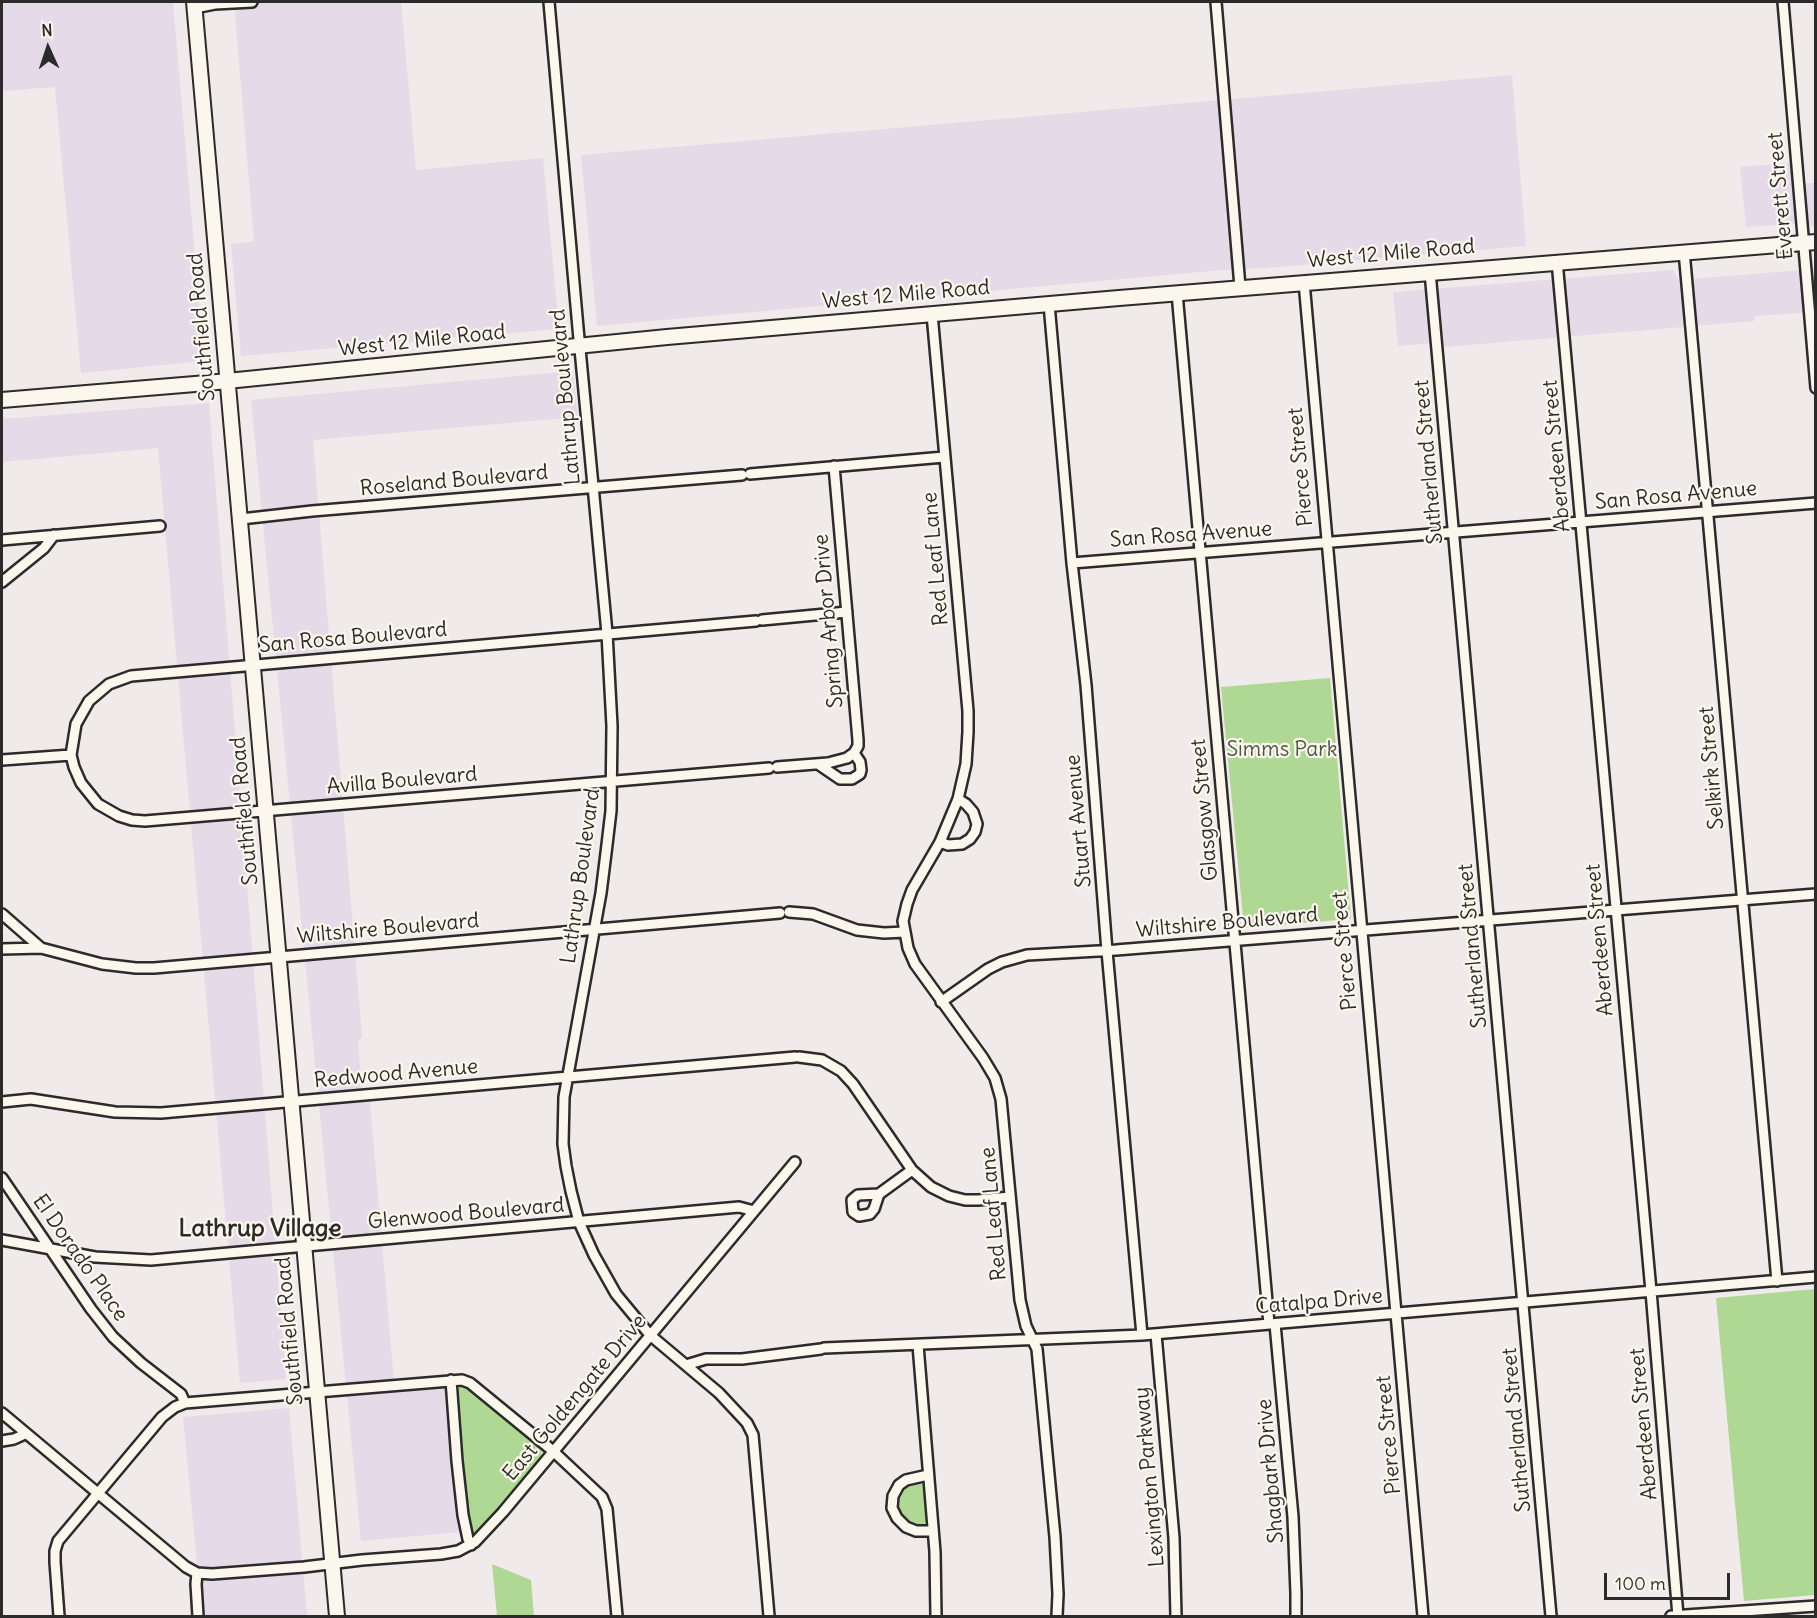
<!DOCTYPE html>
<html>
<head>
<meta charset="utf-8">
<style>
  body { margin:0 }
  #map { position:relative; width:1817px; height:1618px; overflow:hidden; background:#f1eaea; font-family:Delius,sans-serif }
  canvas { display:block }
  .frame { position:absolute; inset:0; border:3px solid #2b2b2b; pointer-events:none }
  .north { position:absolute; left:18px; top:18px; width:60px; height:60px; -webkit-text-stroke:4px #fbf7ec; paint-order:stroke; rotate:357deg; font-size:16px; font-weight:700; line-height:24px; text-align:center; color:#2b2b2b }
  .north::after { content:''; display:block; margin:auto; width:21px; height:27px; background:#2b2b2b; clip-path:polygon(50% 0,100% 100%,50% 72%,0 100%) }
  .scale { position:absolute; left:1604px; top:1573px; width:126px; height:27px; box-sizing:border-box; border:3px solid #2b2b2b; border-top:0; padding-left:8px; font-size:18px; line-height:21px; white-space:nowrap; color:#2b2b2b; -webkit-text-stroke:4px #fbf7ec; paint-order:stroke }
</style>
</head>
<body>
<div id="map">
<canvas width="1817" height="1618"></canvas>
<div class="frame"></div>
<div class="north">N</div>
<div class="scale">100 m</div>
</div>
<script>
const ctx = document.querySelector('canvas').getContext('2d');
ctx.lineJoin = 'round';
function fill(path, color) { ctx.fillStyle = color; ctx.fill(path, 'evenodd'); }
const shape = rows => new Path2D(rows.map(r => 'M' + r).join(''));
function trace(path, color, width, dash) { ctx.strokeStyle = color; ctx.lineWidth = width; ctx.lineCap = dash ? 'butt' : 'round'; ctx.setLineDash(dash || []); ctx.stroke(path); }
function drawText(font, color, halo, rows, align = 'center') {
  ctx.font = font + ' Delius,sans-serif'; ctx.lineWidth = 4.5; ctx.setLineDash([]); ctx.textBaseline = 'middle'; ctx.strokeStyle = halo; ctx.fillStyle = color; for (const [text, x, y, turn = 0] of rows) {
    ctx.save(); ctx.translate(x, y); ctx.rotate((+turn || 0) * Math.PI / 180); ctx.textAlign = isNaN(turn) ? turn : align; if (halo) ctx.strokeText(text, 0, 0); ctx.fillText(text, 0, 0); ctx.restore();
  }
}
const built = shape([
  [2,2,173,2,204,361,81,373,55,87,2,91],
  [234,2,401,2,416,170,543,158,559,329,241,356,231,244,254,241],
  [1512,75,1526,246,1266,268,1223,270,597,326,581,155],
  [1803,162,1805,183,1815,183,1815,226,1792,224,1746,227,1740,167],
  [1815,269,1815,312,1755,316,1754,321,1433,348,1432,343,1398,346,1393,292,1673,270,1678,280],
  [573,371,578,417,313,440,362,1037,358,1042,362,1091,369,1091,394,1382,449,1378,461,1532,361,1541,251,400],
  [209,403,286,1379,240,1383,158,448,2,462,2,419],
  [289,1408,307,1616,202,1616,183,1417]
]);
const green = shape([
  [1330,678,1351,919,1244,928,1221,687],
  [1815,1289,1815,1595,1744,1601,1716,1298],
  [460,1384,468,1387,538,1445,542,1453,539,1461,507,1500,477,1534,471,1531,469,1525,457,1391],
  [918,1482,924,1485,927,1519,926,1523,920,1525,904,1519,898,1507,898,1502,902,1491,909,1485],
  [492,1564,531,1580,534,1616,497,1616]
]);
const street = shape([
  [549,2,578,328,607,633,612,726,611,811,606,853,601,893,564,1097,563,1144,566,1166,571,1191,579,1222,594,1255,616,1294,650,1335,719,1393,747,1423,753,1435,769,1616],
  [1216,2,1240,287],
  [1783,2,1816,388],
  [195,8,215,4,252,2],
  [1684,251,1777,1281],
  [1557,261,1651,1291,1678,1616],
  [1430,272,1551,1616],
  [1304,282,1423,1616],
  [1177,293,1269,1324],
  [1049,304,1072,563,1086,685,1107,951,1142,1335],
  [932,314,968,711,968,732,966,764,958,799,940,842,912,890,907,904,903,921,908,948,915,964,983,1058,995,1078,1001,1099,1020,1300,1026,1326,1037,1349,1055,1537,1058,1594,1057,1616],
  [834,466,858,740,858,746,854,753],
  [750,474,944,457],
  [241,519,312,511,742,475],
  [2,540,160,526],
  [1072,563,1816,503],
  [2,582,44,548,54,535],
  [762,620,847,612],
  [756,621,131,676,109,684,89,701,76,724,71,755,74,767,81,783,98,804,119,816,132,820,145,821,769,768],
  [2,760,71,755],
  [818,764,840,779,852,779,860,774,861,770,860,762,854,753],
  [777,767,828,763,847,758,854,753],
  [940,842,948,845,962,844,970,839,975,832,977,824,973,812,966,804,958,799],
  [789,912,813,914,857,930,884,933,905,932],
  [2,914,41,948],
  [2,949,41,948,102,964,136,968,154,968,780,913],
  [941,1002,988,969,1002,962,1027,955,1116,950,1816,894],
  [799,1057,822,1060,841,1071,853,1084,912,1170,931,1187,949,1196,965,1200,978,1200,1010,1197],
  [2,1102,31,1099,115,1112,161,1113,795,1057],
  [2,1178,91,1309,113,1337,141,1363,181,1394,185,1403],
  [879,1194,874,1209,870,1214,859,1216,853,1212,852,1200,858,1195,879,1194,912,1170],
  [2,1240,95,1257,151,1260,739,1207,754,1211],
  [1275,1324,1293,1517,1296,1593,1296,1616],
  [1156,1334,1174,1538,1176,1616],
  [918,1345,935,1552,936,1616],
  [824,1348,1142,1335,1816,1277],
  [686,1365,706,1359,742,1359,821,1349],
  [451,1380,457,1461,463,1515,468,1539,471,1545],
  [2,1413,186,1567,197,1573,212,1574,304,1567,362,1560,441,1554,458,1551,475,1542,503,1512,795,1162],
  [2,1441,14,1439,25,1434],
  [928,1475,906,1480,899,1485,893,1496,892,1508,897,1518,906,1527,916,1531,933,1531],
  [197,1573,196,1584,198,1616],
  [59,1616,55,1562,55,1551,58,1541,162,1417,175,1407,185,1403,462,1380,470,1383,553,1451,602,1497,607,1509,617,1616],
  [1671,1616,1816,1606]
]);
const secondary = shape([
  [194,2,337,1616],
  [2,400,207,383,667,337,1119,298,1816,242]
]);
const streetNames = [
  ["Everett Street",1781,196,-95],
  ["West 12 Mile Road",1391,254,-5],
  ["West 12 Mile Road",906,295,-5],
  ["Southfield Road",202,327,-95],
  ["West 12 Mile Road",422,341,-6],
  ["Lathrup Boulevard",566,397,-95],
  ["Aberdeen Street",1557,456,-95],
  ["Sutherland Street",1429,462,-95],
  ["Pierce Street",1301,467,-95],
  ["Roseland Boulevard",454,481,-5],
  ["San Rosa Avenue",1676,496,-5],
  ["San Rosa Avenue",1191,535,-4],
  ["Red Leaf Lane",936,559,-95],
  ["Spring Arbor Drive",829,621,-95],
  ["San Rosa Boulevard",353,638,-5],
  ["Selkirk Street",1712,768,-95],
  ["Avilla Boulevard",402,781,-5],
  ["Glasgow Street",1205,810,-95],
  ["Southfield Road",245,811,-95],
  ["Stuart Avenue",1079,821,-95],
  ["Lathrup Boulevard",581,876,-82],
  ["Wiltshire Boulevard",1227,923,-5],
  ["Wiltshire Boulevard",388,929,-5],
  ["Aberdeen Street",1600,940,-95],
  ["Sutherland Street",1473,946,-95],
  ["Pierce Street",1345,951,-95],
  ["Redwood Avenue",396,1074,-5],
  ["Glenwood Boulevard",466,1214,-5],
  ["Red Leaf Lane",994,1214,-95],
  ["El Dorado Place",80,1258,55],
  ["Catalpa Drive",1319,1302,-5],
  ["Southfield Road",290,1331,-95],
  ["East Goldengate Drive",575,1398,-50],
  ["Aberdeen Street",1644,1424,-95],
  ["Sutherland Street",1517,1430,-95],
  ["Pierce Street",1389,1435,-95],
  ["Shagbark Drive",1271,1471,-95],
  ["Lexington Parkway",1150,1477,-95]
];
const parkNames = [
  ["Simms Park",1282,750]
];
const quarterNames = [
  ["Lathrup Village",260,1229]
];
fill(built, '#e5dae8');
fill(green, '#b0d895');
trace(street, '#2b2b2b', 14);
trace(secondary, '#2b2b2b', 18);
trace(street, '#fbf7ec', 9);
trace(secondary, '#fbf7ec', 14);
drawText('21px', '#2b2b2b', '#fbf7ec', streetNames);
drawText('21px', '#4c5646', '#fbf7ec', parkNames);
drawText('bold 24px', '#2b2b2b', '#fbf7ec', quarterNames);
</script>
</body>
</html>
